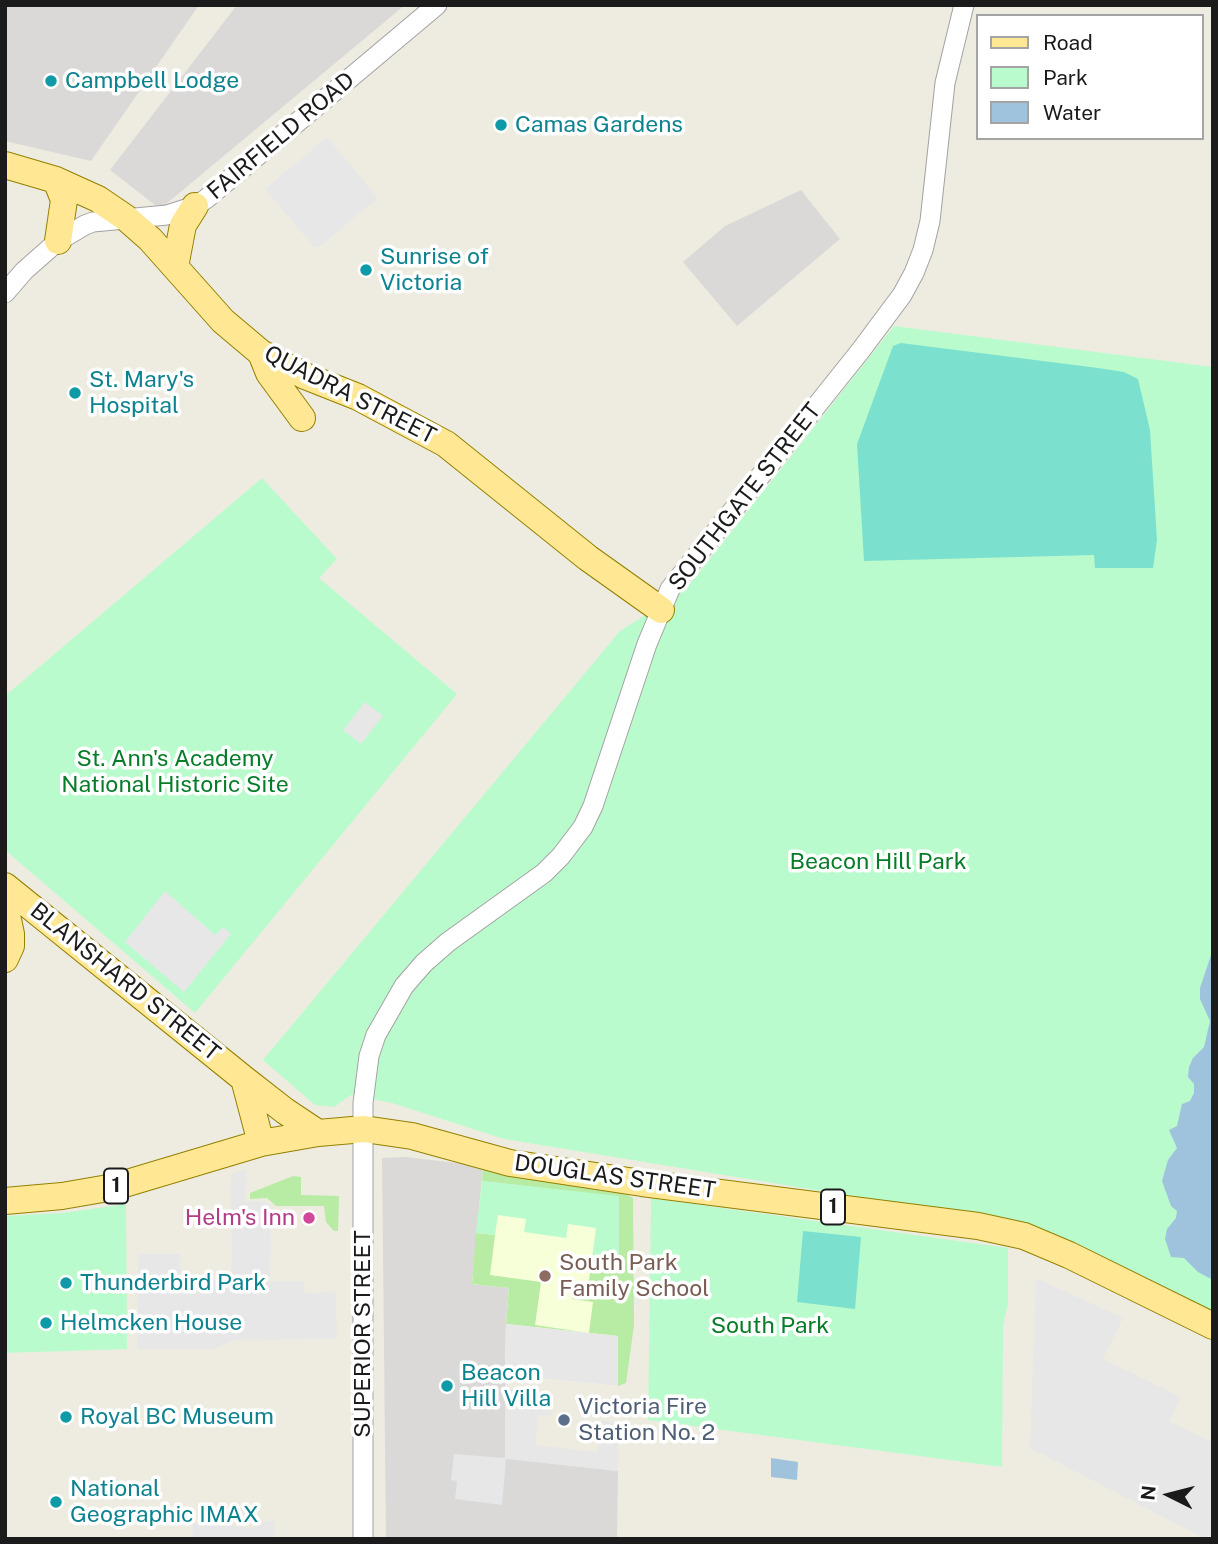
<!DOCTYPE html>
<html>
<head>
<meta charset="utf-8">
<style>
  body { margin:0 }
  #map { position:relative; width:1218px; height:1544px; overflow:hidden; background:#eeece0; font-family:"Public Sans",sans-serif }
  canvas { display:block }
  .frame { position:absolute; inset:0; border:7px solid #1b1b1b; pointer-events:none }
  .legend { position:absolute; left:976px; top:14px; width:228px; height:126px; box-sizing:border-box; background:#fff; border:2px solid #a4a4a4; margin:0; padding:9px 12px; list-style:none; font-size:21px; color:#1b1b1b }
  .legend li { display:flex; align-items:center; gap:14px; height:35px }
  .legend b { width:35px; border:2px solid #a4a4a4 }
  .north { position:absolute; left:1134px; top:1460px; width:70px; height:70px; -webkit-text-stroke:5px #fff; paint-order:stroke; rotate:276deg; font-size:19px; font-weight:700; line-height:28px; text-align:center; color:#1b1b1b }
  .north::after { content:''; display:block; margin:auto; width:24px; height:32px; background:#1b1b1b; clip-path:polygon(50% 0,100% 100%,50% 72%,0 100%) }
</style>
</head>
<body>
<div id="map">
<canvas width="1218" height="1544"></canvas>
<div class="frame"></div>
<ul class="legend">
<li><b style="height:9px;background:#ffe794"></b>Road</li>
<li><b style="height:19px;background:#bafbcd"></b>Park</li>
<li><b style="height:19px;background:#9fc2dd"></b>Water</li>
</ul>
<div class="north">N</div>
</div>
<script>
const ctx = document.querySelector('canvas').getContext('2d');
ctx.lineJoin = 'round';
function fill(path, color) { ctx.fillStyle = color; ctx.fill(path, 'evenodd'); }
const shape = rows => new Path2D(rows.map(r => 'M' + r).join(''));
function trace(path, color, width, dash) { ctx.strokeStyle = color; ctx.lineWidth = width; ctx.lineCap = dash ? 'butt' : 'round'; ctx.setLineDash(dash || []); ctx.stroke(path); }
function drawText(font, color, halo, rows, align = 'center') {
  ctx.font = font + ' "Public Sans",sans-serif'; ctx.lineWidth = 7; ctx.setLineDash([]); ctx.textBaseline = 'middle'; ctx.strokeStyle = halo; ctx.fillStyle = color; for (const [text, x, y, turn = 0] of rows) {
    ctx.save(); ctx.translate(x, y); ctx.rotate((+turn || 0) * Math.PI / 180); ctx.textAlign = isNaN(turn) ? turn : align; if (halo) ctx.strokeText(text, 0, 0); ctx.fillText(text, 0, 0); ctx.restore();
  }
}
const residential = shape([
  [5,5,199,5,91,161,5,141],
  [237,5,405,5,160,209,110,170],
  [801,190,840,239,737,326,683,262,725,226],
  [405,1157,483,1166,472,1284,509,1287,506,1324,505,1458,618,1471,617,1539,386,1539,382,1158]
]);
const education = shape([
  [482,1181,619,1196,618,1386,505,1375,506,1324,509,1288,472,1284]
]);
const grass = shape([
  [483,1166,625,1193,633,1198,634,1325,626,1383,618,1386,618,1336,506,1324,509,1288,472,1284,476,1233,495,1235,490,1275,541,1282,535,1325,589,1333,593,1302,572,1299,573,1286,588,1288,591,1266,618,1267,619,1197,482,1181],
  [293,1176,301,1177,301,1195,339,1196,338,1231,334,1231,326,1222,324,1206,276,1206,267,1198,250,1199,250,1193]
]);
const park = shape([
  [894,326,1213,367,1213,1315,1017,1223,504,1139,392,1103,351,1095,334,1107,315,1105,263,1060,620,631,685,590],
  [262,478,337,559,319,578,457,694,195,1013,5,850,5,696],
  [482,1181,619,1196,619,1267,591,1266,596,1228,568,1224,566,1238,524,1232,526,1219,498,1215,495,1235,476,1233],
  [651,1198,1008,1248,1008,1302,1003,1327,1002,1467,648,1420],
  [126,1204,127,1349,5,1353,5,1216,63,1213]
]);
const pitch = shape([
  [901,343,1098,368,1124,372,1138,379,1150,430,1157,540,1153,568,1095,568,1094,555,864,561,857,444,893,346],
  [803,1231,861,1237,855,1309,797,1302]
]);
const parking = shape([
  [327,137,378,198,319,247,314,247,265,189],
  [365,702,383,716,361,744,343,730],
  [165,891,215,935,223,927,231,934,184,992,125,942],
  [247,1169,245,1201,265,1202,271,1207,270,1278,232,1279,231,1174],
  [138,1254,180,1254,181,1281,304,1281,305,1293,336,1292,337,1339,236,1340,213,1349,137,1349],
  [1036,1278,1123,1318,1103,1359,1181,1397,1169,1421,1213,1443,1213,1539,1206,1539,1030,1448],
  [506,1324,618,1336,618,1386,505,1375],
  [505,1388,553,1394,551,1416,538,1415,535,1445,597,1452,601,1421,618,1422,618,1471,506,1459,502,1505,455,1499,457,1481,451,1480,454,1454,505,1458],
  [255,1520,275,1522,273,1539,192,1539,193,1523,254,1528]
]);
const water = shape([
  [1213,949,1213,1280,1198,1272,1184,1258,1171,1257,1165,1239,1167,1229,1176,1218,1177,1211,1171,1206,1162,1181,1168,1160,1177,1148,1169,1130,1177,1126,1182,1104,1190,1101,1194,1093,1194,1084,1188,1077,1189,1067,1193,1058,1204,1047,1210,1021,1200,999,1200,988],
  [771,1458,798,1462,797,1480,771,1477]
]);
const minor = shape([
  [5,293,24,271,58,241,85,225,93,222,167,215,195,206,206,199,437,5],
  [363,1539,363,1103,369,1056,376,1035,404,986,424,963,448,942,544,873,561,856,583,827,593,806,647,644,670,589,861,350,902,295,914,273,923,250,930,221,945,83,964,5]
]);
const major = shape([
  [5,165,56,180,98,199,126,218,150,239,223,321,261,353,305,376,358,397,446,444,588,558,661,610],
  [56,180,64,200,58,241],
  [175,267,183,225,195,206],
  [261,353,269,373,302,418],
  [5,886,244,1079,285,1111,318,1133],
  [5,906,11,934,11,946,5,959],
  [244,1079,261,1143],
  [5,1201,62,1196,114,1187,261,1143,318,1133,364,1129,412,1136,510,1163,642,1183,978,1226,1024,1236,1069,1255,1213,1326]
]);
const markers = [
  [51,81,7,"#0f9aa8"],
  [501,125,7,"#0f9aa8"],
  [366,270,7,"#0f9aa8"],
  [75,393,7,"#0f9aa8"],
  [309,1218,7,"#d1479c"],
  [545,1276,7,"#8d6e63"],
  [66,1283,7,"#0f9aa8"],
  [46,1323,7,"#0f9aa8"],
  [447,1386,7,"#0f9aa8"],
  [66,1417,7,"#0f9aa8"],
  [564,1420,7,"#5c6f8a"],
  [56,1502,7,"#0f9aa8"]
];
const shields = [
  [116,1186,24],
  [833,1207,24]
];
const shieldNames = [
  ["1",116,1186],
  ["1",833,1207]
];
const cultureNames = [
  ["Campbell Lodge",65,81],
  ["Camas Gardens",515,125],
  ["Sunrise of",380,257],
  ["Victoria",380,283],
  ["St. Mary's",89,380],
  ["Hospital",89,406],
  ["Thunderbird Park",80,1283],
  ["Helmcken House",60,1323],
  ["Beacon",461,1373],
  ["Hill Villa",461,1399],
  ["Royal BC Museum",80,1417],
  ["National",70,1489],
  ["Geographic IMAX",70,1515]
];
const streetNames = [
  ["FAIRFIELD ROAD",281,136,-40],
  ["QUADRA STREET",350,395,27],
  ["SOUTHGATE STREET",745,497,-52],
  ["BLANSHARD STREET",125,982,39],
  ["DOUGLAS STREET",615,1177,8],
  ["SUPERIOR STREET",363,1334,-90]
];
const parkNames = [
  ["St. Ann's Academy",175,759],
  ["National Historic Site",175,785],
  ["Beacon Hill Park",878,862],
  ["South Park",770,1326]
];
const hotelNames = [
  ["Helm's Inn",295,1218]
];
const educationNames = [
  ["South Park",559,1263],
  ["Family School",559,1289]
];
const serviceNames = [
  ["Victoria Fire",578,1407],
  ["Station No. 2",578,1433]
];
fill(residential, '#dad9d8');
fill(education, '#f7ffd8');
fill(grass, '#b8eba3');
fill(park, '#bafbcd');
fill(pitch, '#7be0ce');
fill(parking, '#e7e7e7');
fill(water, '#9fc2dd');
trace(minor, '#a2a2a2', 21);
trace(major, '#938100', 28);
trace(minor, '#fff', 19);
trace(major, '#ffe794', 26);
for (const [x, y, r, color] of markers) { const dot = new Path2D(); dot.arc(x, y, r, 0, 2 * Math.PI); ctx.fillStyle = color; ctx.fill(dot); trace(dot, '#fff', 2.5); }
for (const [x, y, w] of shields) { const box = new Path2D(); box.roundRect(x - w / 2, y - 17.5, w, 35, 5); ctx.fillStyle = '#fff'; ctx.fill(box); trace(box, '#1b1b1b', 2); }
drawText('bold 21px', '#1b1b1b', null, shieldNames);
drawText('23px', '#0d838f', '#fff', cultureNames, 'left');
drawText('23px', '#1b1b1b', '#fff', streetNames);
drawText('23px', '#077c29', '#fff', parkNames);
drawText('23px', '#b23c85', '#fff', hotelNames, 'right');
drawText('23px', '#785e54', '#fff', educationNames, 'left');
drawText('23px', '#4e5e75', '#fff', serviceNames, 'left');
</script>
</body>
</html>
